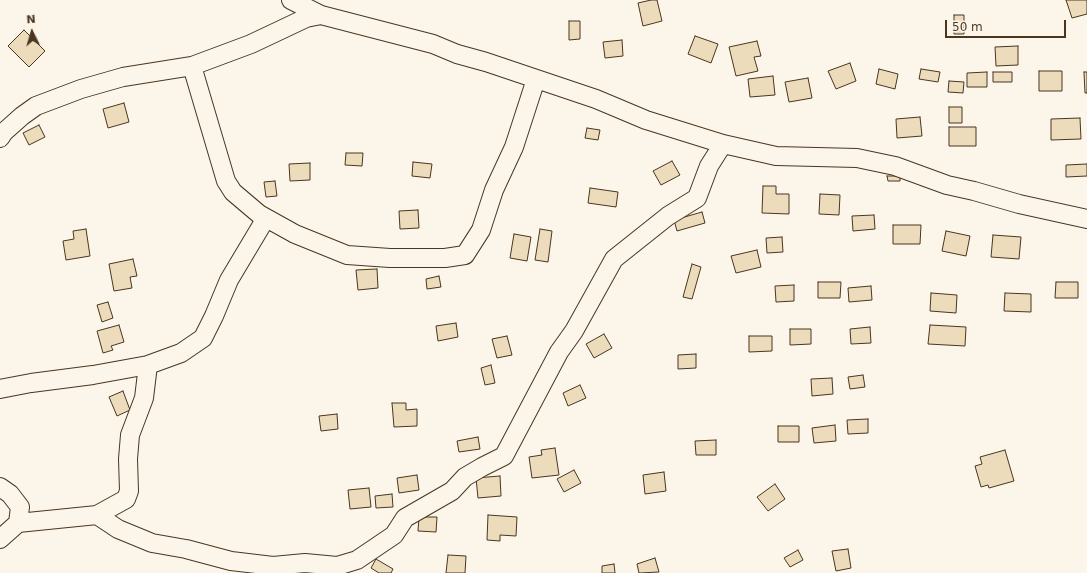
<!DOCTYPE html>
<html>
<head>
<meta charset="utf-8">
<style>
  body { margin:0 }
  #map { position:relative; width:1087px; height:573px; overflow:hidden; background:#fbf6e9; font-family:"DejaVu Sans",sans-serif }
  canvas { display:block }
  .north { position:absolute; left:12px; top:12px; width:40px; height:40px; -webkit-text-stroke:3px #fbf6e9; paint-order:stroke; rotate:355deg; font-size:11px; font-weight:700; line-height:16px; text-align:center; color:#4a3520 }
  .north::after { content:''; display:block; margin:auto; width:14px; height:18px; background:#4a3520; clip-path:polygon(50% 0,100% 100%,50% 72%,0 100%) }
  .scale { position:absolute; left:945px; top:20px; width:121px; height:18px; box-sizing:border-box; border:2px solid #4a3520; border-top:0; padding-left:5px; font-size:12px; line-height:14px; white-space:nowrap; color:#4a3520; -webkit-text-stroke:3px #fbf6e9; paint-order:stroke }
</style>
</head>
<body>
<div id="map">
<canvas width="1087" height="573"></canvas>
<div class="north">N</div>
<div class="scale">50 m</div>
</div>
<script>
const ctx = document.querySelector('canvas').getContext('2d');
ctx.lineJoin = 'round';
function fill(path, color) { ctx.fillStyle = color; ctx.fill(path, 'evenodd'); }
const shape = rows => new Path2D(rows.map(r => 'M' + r).join(''));
function trace(path, color, width, dash) { ctx.strokeStyle = color; ctx.lineWidth = width; ctx.lineCap = dash ? 'butt' : 'round'; ctx.setLineDash(dash || []); ctx.stroke(path); }
const building = shape([
  [651,0,657,0,662,21,643,26,638,3,651,0],
  [1066,0,1087,0,1087,14,1072,18,1066,0],
  [954,15,964,15,964,34,954,34,954,15],
  [569,21,580,21,580,39,569,40,569,21],
  [24,30,45,51,29,67,8,46,24,30],
  [695,36,718,44,711,63,688,54,695,36],
  [622,40,623,56,605,58,603,42,622,40],
  [757,41,761,56,754,57,758,71,736,76,729,47,757,41],
  [1018,46,1018,65,996,66,995,47,1018,46],
  [850,63,856,81,836,89,828,71,850,63],
  [879,69,898,74,895,89,876,84,879,69],
  [921,69,940,72,938,82,919,79,921,69],
  [1039,71,1062,71,1062,91,1039,91,1039,71],
  [987,72,987,87,967,87,967,73,987,72],
  [993,72,1012,72,1012,82,993,82,993,72],
  [1084,72,1087,72,1087,93,1085,93,1084,72],
  [773,76,775,95,750,97,748,79,773,76],
  [808,78,812,98,789,102,785,82,808,78],
  [949,81,964,82,963,93,948,92,949,81],
  [124,103,129,122,108,128,103,109,124,103],
  [949,107,962,107,962,123,949,123,949,107],
  [920,117,922,136,897,138,896,119,920,117],
  [1080,118,1081,139,1051,140,1051,119,1080,118],
  [39,125,45,137,29,145,23,133,39,125],
  [949,127,976,127,976,146,949,146,949,127],
  [587,128,600,130,598,140,585,138,587,128],
  [346,153,363,153,362,166,345,165,346,153],
  [672,161,680,175,661,185,653,171,672,161],
  [413,162,432,164,430,178,412,176,413,162],
  [310,163,310,180,290,181,289,164,310,163],
  [1087,164,1087,176,1066,177,1066,165,1087,164],
  [887,176,900,176,900,181,888,181,887,176],
  [275,181,277,196,266,197,264,182,275,181],
  [763,186,776,186,776,194,789,194,789,214,762,213,763,186],
  [590,188,618,192,616,207,588,203,590,188],
  [820,194,840,195,839,215,819,214,820,194],
  [418,210,419,228,400,229,399,211,418,210],
  [702,212,705,223,677,231,674,220,702,212],
  [874,215,875,229,853,231,852,216,874,215],
  [893,225,921,225,920,244,893,244,893,225],
  [86,229,90,256,66,260,63,241,74,239,73,231,86,229],
  [540,229,552,231,548,262,535,260,540,229],
  [946,231,970,236,966,256,942,251,946,231],
  [514,234,531,237,527,261,510,258,514,234],
  [993,235,1021,237,1019,259,991,257,993,235],
  [782,237,783,252,767,253,766,238,782,237],
  [757,250,761,267,736,273,731,256,757,250],
  [133,259,137,276,130,277,132,288,114,291,109,264,133,259],
  [692,264,701,267,692,299,683,297,692,264],
  [377,269,378,288,358,290,356,270,377,269],
  [439,276,441,287,427,289,426,279,439,276],
  [818,282,841,282,840,298,818,298,818,282],
  [1056,282,1078,282,1078,298,1055,298,1056,282],
  [794,285,794,301,776,302,775,286,794,285],
  [871,286,872,300,849,302,848,288,871,286],
  [931,293,957,295,956,313,930,311,931,293],
  [1005,293,1031,294,1031,312,1004,311,1005,293],
  [108,302,113,318,102,322,97,305,108,302],
  [456,323,458,337,438,341,436,326,456,323],
  [119,325,124,342,111,346,113,350,103,353,97,331,119,325],
  [930,325,966,327,965,346,928,344,930,325],
  [870,327,871,343,851,344,850,329,870,327],
  [790,329,811,329,811,344,790,345,790,329],
  [604,334,612,348,594,358,586,344,604,334],
  [507,336,512,355,497,358,492,339,507,336],
  [749,336,772,336,772,351,749,352,749,336],
  [696,354,696,368,678,369,678,355,696,354],
  [491,365,495,383,485,385,481,368,491,365],
  [863,375,865,387,850,389,848,377,863,375],
  [832,378,833,394,812,396,811,379,832,378],
  [580,385,586,398,568,406,563,393,580,385],
  [123,391,130,410,117,416,109,397,123,391],
  [392,403,406,403,406,410,417,409,417,426,394,427,392,403],
  [337,414,338,429,321,431,319,416,337,414],
  [868,419,868,433,848,434,847,420,868,419],
  [835,425,836,441,814,443,812,428,835,425],
  [778,426,799,426,799,442,778,442,778,426],
  [478,437,480,449,459,452,457,441,478,437],
  [716,440,716,455,696,455,695,441,716,440],
  [555,448,559,475,532,478,529,457,542,455,541,450,555,448],
  [1005,450,1014,481,989,488,988,485,981,487,975,466,982,464,980,457,1005,450],
  [574,470,581,483,564,492,557,479,574,470],
  [664,472,666,491,645,494,643,475,664,472],
  [417,475,419,490,399,493,397,478,417,475],
  [500,476,501,496,478,498,476,478,500,476],
  [775,484,785,499,768,511,757,497,775,484],
  [369,488,371,507,350,509,348,490,369,488],
  [392,494,393,507,376,508,375,496,392,494],
  [488,515,517,517,516,536,500,535,500,541,487,540,488,515],
  [419,517,437,517,436,532,418,531,419,517],
  [848,549,851,568,836,571,832,551,848,549],
  [798,550,803,560,790,567,784,558,798,550],
  [448,555,466,556,465,573,446,573,448,555],
  [655,558,659,572,639,573,637,564,655,558],
  [376,559,393,569,391,573,379,573,371,568,376,559],
  [614,564,615,573,602,573,602,566,614,564]
]);
const minor = shape([
  [291,0,321,15,433,44,457,54,486,62,596,99,646,120,723,144,776,156,857,158,895,166,947,185,974,191,1019,204,1087,219],
  [192,66,226,181,233,192,259,214,295,234,347,255,390,258,445,258,465,255,481,230,494,190,514,147,536,79],
  [0,138,4,132,22,116,36,106,81,89,123,77,192,66,251,44,306,18,321,15],
  [0,389,31,383,93,375,148,365,181,353,203,338,214,316,229,280,266,218],
  [0,487,10,494,20,507,18,523,0,539],
  [97,515,118,529,152,543,186,549,231,561,273,566,305,563,337,566,357,560,394,535,405,518,452,491,465,477,482,467,504,456,559,352,574,331,614,259,668,216,697,198,709,166,723,144],
  [18,523,97,515,126,499,129,491,128,459,130,435,144,398,148,365]
]);
fill(building, '#ecdcbc');
trace(building, '#4a3520', 1);
trace(minor, '#4a3520', 20);
trace(minor, '#fbf6e9', 18);
</script>
</body>
</html>
